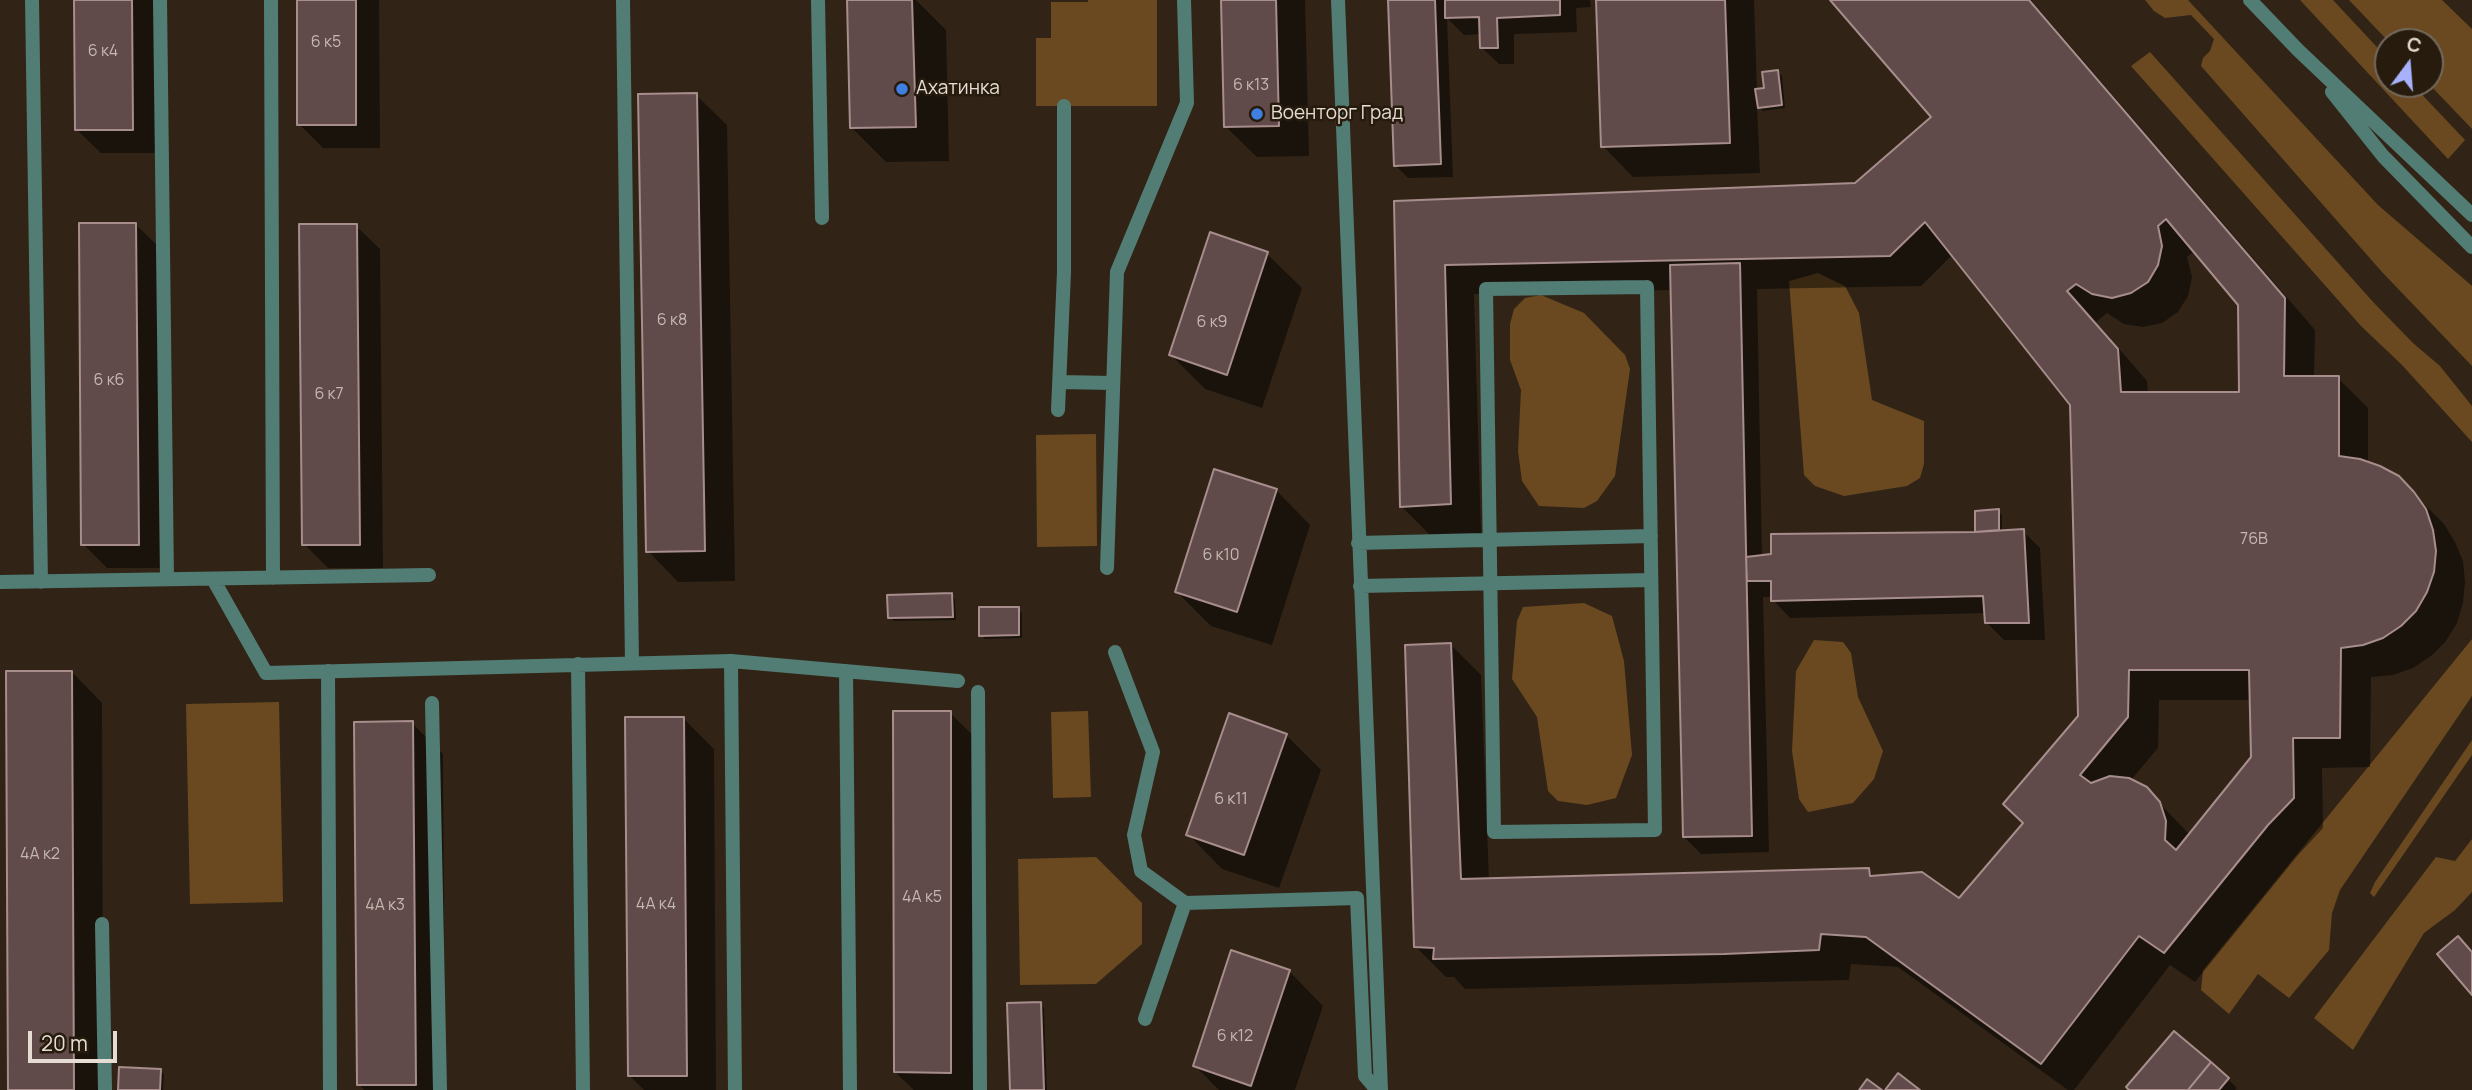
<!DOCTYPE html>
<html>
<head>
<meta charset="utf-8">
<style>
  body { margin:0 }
  #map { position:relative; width:2472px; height:1090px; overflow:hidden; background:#312416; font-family:Manrope,sans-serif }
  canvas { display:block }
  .north { position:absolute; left:2374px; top:28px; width:70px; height:70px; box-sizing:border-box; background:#271b0d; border:2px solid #73695c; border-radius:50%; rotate:16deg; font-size:19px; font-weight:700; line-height:28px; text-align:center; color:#e5ddd3 }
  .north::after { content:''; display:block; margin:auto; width:24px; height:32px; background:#a7b1fc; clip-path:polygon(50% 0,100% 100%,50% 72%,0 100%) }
  .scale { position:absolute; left:28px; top:1031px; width:89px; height:32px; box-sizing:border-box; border:4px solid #e5ddd3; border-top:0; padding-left:9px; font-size:21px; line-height:24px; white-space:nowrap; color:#e5ddd3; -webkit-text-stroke:5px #271b0d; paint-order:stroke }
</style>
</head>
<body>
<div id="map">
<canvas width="2472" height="1090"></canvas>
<div class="north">С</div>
<div class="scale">20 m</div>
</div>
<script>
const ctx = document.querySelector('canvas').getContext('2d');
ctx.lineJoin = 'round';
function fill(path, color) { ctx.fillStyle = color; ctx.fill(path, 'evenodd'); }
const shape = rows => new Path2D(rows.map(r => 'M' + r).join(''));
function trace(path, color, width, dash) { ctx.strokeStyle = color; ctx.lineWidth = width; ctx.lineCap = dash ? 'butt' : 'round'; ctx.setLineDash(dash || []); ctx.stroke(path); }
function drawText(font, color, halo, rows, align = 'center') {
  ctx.font = font + ' Manrope,sans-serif'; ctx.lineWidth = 5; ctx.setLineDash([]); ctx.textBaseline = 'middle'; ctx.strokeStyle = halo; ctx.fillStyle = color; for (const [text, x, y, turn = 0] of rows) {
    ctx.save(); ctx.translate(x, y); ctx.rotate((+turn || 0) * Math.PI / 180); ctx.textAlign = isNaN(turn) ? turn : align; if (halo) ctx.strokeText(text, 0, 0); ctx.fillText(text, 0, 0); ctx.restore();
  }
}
const green = shape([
  [1088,0,1157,0,1157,106,1036,106,1036,38,1051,38,1051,2,1088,2],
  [2145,0,2188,0,2378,205,2472,286,2472,366,2382,272,2201,66,2203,58,2210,51,2214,39,2191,15,2165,18,2154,11],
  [2300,0,2333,0,2388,59,2388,84,2412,84,2465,140,2448,159],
  [2349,0,2442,0,2472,29,2472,129,2429,84,2430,42,2389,42],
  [2150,52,2374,303,2413,343,2440,366,2472,406,2472,442,2402,365,2361,326,2131,66],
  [1818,273,1845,286,1859,313,1872,400,1924,421,1924,464,1920,478,1907,486,1844,496,1815,486,1804,475,1789,281],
  [1541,295,1584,313,1625,355,1630,369,1615,476,1597,501,1584,508,1539,506,1522,481,1518,451,1521,390,1510,360,1510,324,1514,309,1525,298],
  [1096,434,1097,546,1037,547,1036,435],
  [1584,603,1612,616,1624,661,1632,755,1616,798,1587,805,1558,801,1548,791,1537,717,1512,679,1517,621,1523,607],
  [2472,639,2472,696,2340,890,2332,913,2329,950,2289,998,2258,974,2229,1014,2201,990,2203,970],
  [1814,640,1843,642,1851,653,1858,697,1883,751,1874,779,1853,803,1808,812,1799,799,1792,751,1796,671],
  [279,702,283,902,190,904,186,704],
  [1088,711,1091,797,1053,798,1051,712],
  [2472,740,2472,755,2374,897,2370,893,2375,882],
  [2472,839,2472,892,2455,910,2424,933,2353,1050,2314,1018,2436,857,2455,861],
  [1096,857,1142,903,1142,944,1096,984,1020,985,1018,859]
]);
const shadow = shape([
  [76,0,155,0,156,153,101,153,77,130],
  [298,0,379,0,380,148,323,148,299,124],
  [848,0,916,0,946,30,949,161,886,162,852,128],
  [1223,0,1305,0,1309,156,1257,157,1226,127],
  [1390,0,1590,0,1591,7,1576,8,1577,32,1514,34,1514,64,1499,64,1481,47,1481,34,1464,35,1447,18,1453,177,1408,178,1395,165],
  [1598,0,1754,0,1757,91,1766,90,1778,72,1782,76,1785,108,1763,111,1757,106,1760,173,1633,177,1603,146],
  [1832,0,2031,0,2315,330,2314,378,2338,378,2368,408,2368,463,2398,478,2444,524,2455,542,2463,561,2465,582,2463,603,2457,623,2446,641,2431,656,2413,668,2393,675,2371,677,2370,767,2322,768,2323,828,2298,855,2195,982,2170,965,2074,1090,2068,1090,1898,967,1851,964,1849,980,1465,989,1454,977,1446,977,1415,946,1451,645,1481,675,1489,880,1868,870,1875,877,1960,901,2025,824,2080,717,2072,404,1953,254,1921,286,1757,289,1762,557,1977,533,1977,512,1998,511,2002,515,2002,532,2023,531,2040,548,2045,640,2004,640,1987,623,1986,613,1790,618,1773,600,1773,597,1763,597,1769,852,1701,854,1684,837,1672,290,1474,294,1481,534,1432,537,1401,506,1395,202,1856,185,1933,117],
  [2195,251,2240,304,2240,394,2148,394,2147,381,2096,322,2107,313,2124,324,2143,327,2162,323,2178,312,2188,296,2192,277,2187,257],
  [2159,700,2251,700,2253,757,2190,835,2146,789,2131,780,2158,748],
  [696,95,727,125,735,581,678,582,648,551],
  [136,225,160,248,162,568,107,568,83,544],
  [356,226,380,249,383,568,328,568,304,544],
  [1267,254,1302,288,1262,408,1205,389,1171,355],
  [1276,490,1310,525,1272,645,1211,626,1177,592],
  [951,595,955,599,956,620,894,621,890,618],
  [1018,609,1022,613,1022,638,985,639,981,635],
  [72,672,102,703,103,1090,10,1090],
  [950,713,981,743,981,1090,914,1090,895,1072],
  [684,719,714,749,716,1090,644,1090,630,1076],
  [412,723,443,754,445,1090,364,1090,359,1084],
  [1286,735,1321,770,1279,888,1222,869,1188,834],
  [1289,971,1323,1006,1295,1090,1219,1090,1195,1066],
  [1040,1004,1044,1008,1047,1090,1012,1090],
  [2174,1034,2228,1079,2237,1088,2235,1090,2131,1090],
  [160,1071,164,1074,163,1090,120,1090]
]);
const building = shape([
  [74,0,132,0,133,130,75,130,74,0],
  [297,0,356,0,356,125,297,125,297,0],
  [847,0,912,0,916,127,850,128,847,0],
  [1221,0,1276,0,1279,126,1224,127,1221,0],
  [1388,0,1435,0,1441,164,1394,166,1388,0],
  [1445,0,1560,0,1560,15,1497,18,1498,48,1480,48,1479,17,1445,18,1445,0],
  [1596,0,1725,0,1730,143,1601,147,1596,0],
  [1830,0,2029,0,2285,298,2284,376,2339,376,2339,456,2360,459,2380,466,2399,476,2414,492,2426,509,2433,530,2436,551,2434,572,2427,592,2416,611,2401,626,2383,638,2363,645,2341,648,2340,738,2293,738,2294,798,2268,825,2164,953,2139,936,2041,1064,1866,937,1821,934,1819,950,1724,954,1433,959,1434,948,1414,947,1405,645,1451,643,1461,879,1869,868,1870,876,1922,872,1959,898,2023,823,2003,804,2078,716,2070,405,1925,222,1890,256,1445,265,1451,504,1400,507,1394,201,1855,183,1931,117,1830,0],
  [2166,219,2238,305,2239,392,2121,392,2118,349,2067,291,2076,284,2092,294,2112,298,2131,293,2148,282,2158,265,2162,246,2158,226,2166,219],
  [2129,670,2249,670,2251,757,2176,850,2165,840,2166,821,2160,802,2147,787,2129,778,2110,776,2091,783,2080,775,2128,717,2129,670],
  [1778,70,1782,105,1758,108,1755,89,1764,88,1762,72,1778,70],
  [697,93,705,551,646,552,638,94,697,93],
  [79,223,136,223,139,545,81,545,79,223],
  [299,224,357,224,360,545,302,545,299,224],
  [1210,232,1268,252,1227,375,1169,355,1210,232],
  [1740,263,1752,836,1683,837,1670,265,1740,263],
  [1214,469,1277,489,1237,612,1175,592,1214,469],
  [1999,509,1999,530,1975,532,1975,511,1999,509],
  [2024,529,2029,623,1985,623,1983,596,1771,601,1771,581,1747,581,1746,557,1771,554,1771,534,1975,532,2024,529],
  [952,593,953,617,888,618,887,595,952,593],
  [979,607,1019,607,1019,635,979,636,979,607],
  [6,671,72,671,74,1090,8,1090,6,671],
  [893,711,951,711,951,1073,894,1072,893,711],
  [1229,713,1287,734,1244,855,1186,835,1229,713],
  [625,717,684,717,687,1076,628,1076,625,717],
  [413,721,416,1085,357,1085,354,722,413,721],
  [2458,936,2472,952,2472,995,2437,954,2458,936],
  [1231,950,1290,970,1251,1086,1193,1066,1231,950],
  [1041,1002,1044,1090,1010,1090,1007,1003,1041,1002],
  [2174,1031,2211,1062,2188,1090,2129,1090,2126,1087,2174,1031],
  [2211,1062,2229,1078,2219,1090,2188,1090,2211,1062],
  [119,1067,161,1069,160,1090,118,1090,119,1067],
  [1898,1073,1920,1090,1885,1090,1898,1073],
  [1867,1079,1882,1090,1859,1090,1867,1079]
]);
const service = shape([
  [32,0,41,582],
  [160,0,167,579],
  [271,0,273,578],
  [623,0,632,663],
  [818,0,822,218],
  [1338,0,1381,1090],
  [1647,287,1655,830,1494,832,1486,289,1647,287],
  [1060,382,1112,383],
  [1058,410,1064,272,1064,106],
  [1358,543,1651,536],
  [1107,568,1117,272,1187,103,1184,0],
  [213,579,266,673,731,661,958,681],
  [0,582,429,575],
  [1360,586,1651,580],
  [1115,652,1153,752,1134,835,1141,871,1185,903,1145,1019],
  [731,661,735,1090],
  [578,664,583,1090],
  [328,671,330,1090],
  [846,671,850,1090],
  [978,692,980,1090],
  [432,703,440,1090],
  [1185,903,1357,898,1365,1076,1377,1090],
  [102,924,105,1090]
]);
const tertiary = shape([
  [2250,0,2298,50,2472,215],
  [2332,92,2383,156,2472,247]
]);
const markers = [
  [902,89,7,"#3f7fe0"],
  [1257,114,7,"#3f7fe0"]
];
const numberNames = [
  ["6 к5",326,43],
  ["6 к4",103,52],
  ["6 к13",1251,86],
  ["6 к8",672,321],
  ["6 к9",1212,323],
  ["6 к6",109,381],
  ["6 к7",329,395],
  ["76В",2254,540],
  ["6 к10",1221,556],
  ["6 к11",1231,800],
  ["4А к2",40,855],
  ["4А к5",922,898],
  ["4А к4",656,905],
  ["4А к3",385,906],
  ["6 к12",1235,1037]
];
const poiNames = [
  ["Ахатинка",916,89],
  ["Военторг Град",1271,114]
];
fill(green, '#6a4921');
fill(shadow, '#0007');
fill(building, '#614a4a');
trace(building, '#a78d8c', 2);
trace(service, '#527d75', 14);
trace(tertiary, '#527d75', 14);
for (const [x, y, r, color] of markers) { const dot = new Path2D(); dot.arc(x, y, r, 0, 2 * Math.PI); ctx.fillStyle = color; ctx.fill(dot); trace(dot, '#271b0d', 2.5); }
drawText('16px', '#c4b8b1', null, numberNames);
drawText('19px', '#e5ddd3', '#271b0d', poiNames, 'left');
</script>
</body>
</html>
